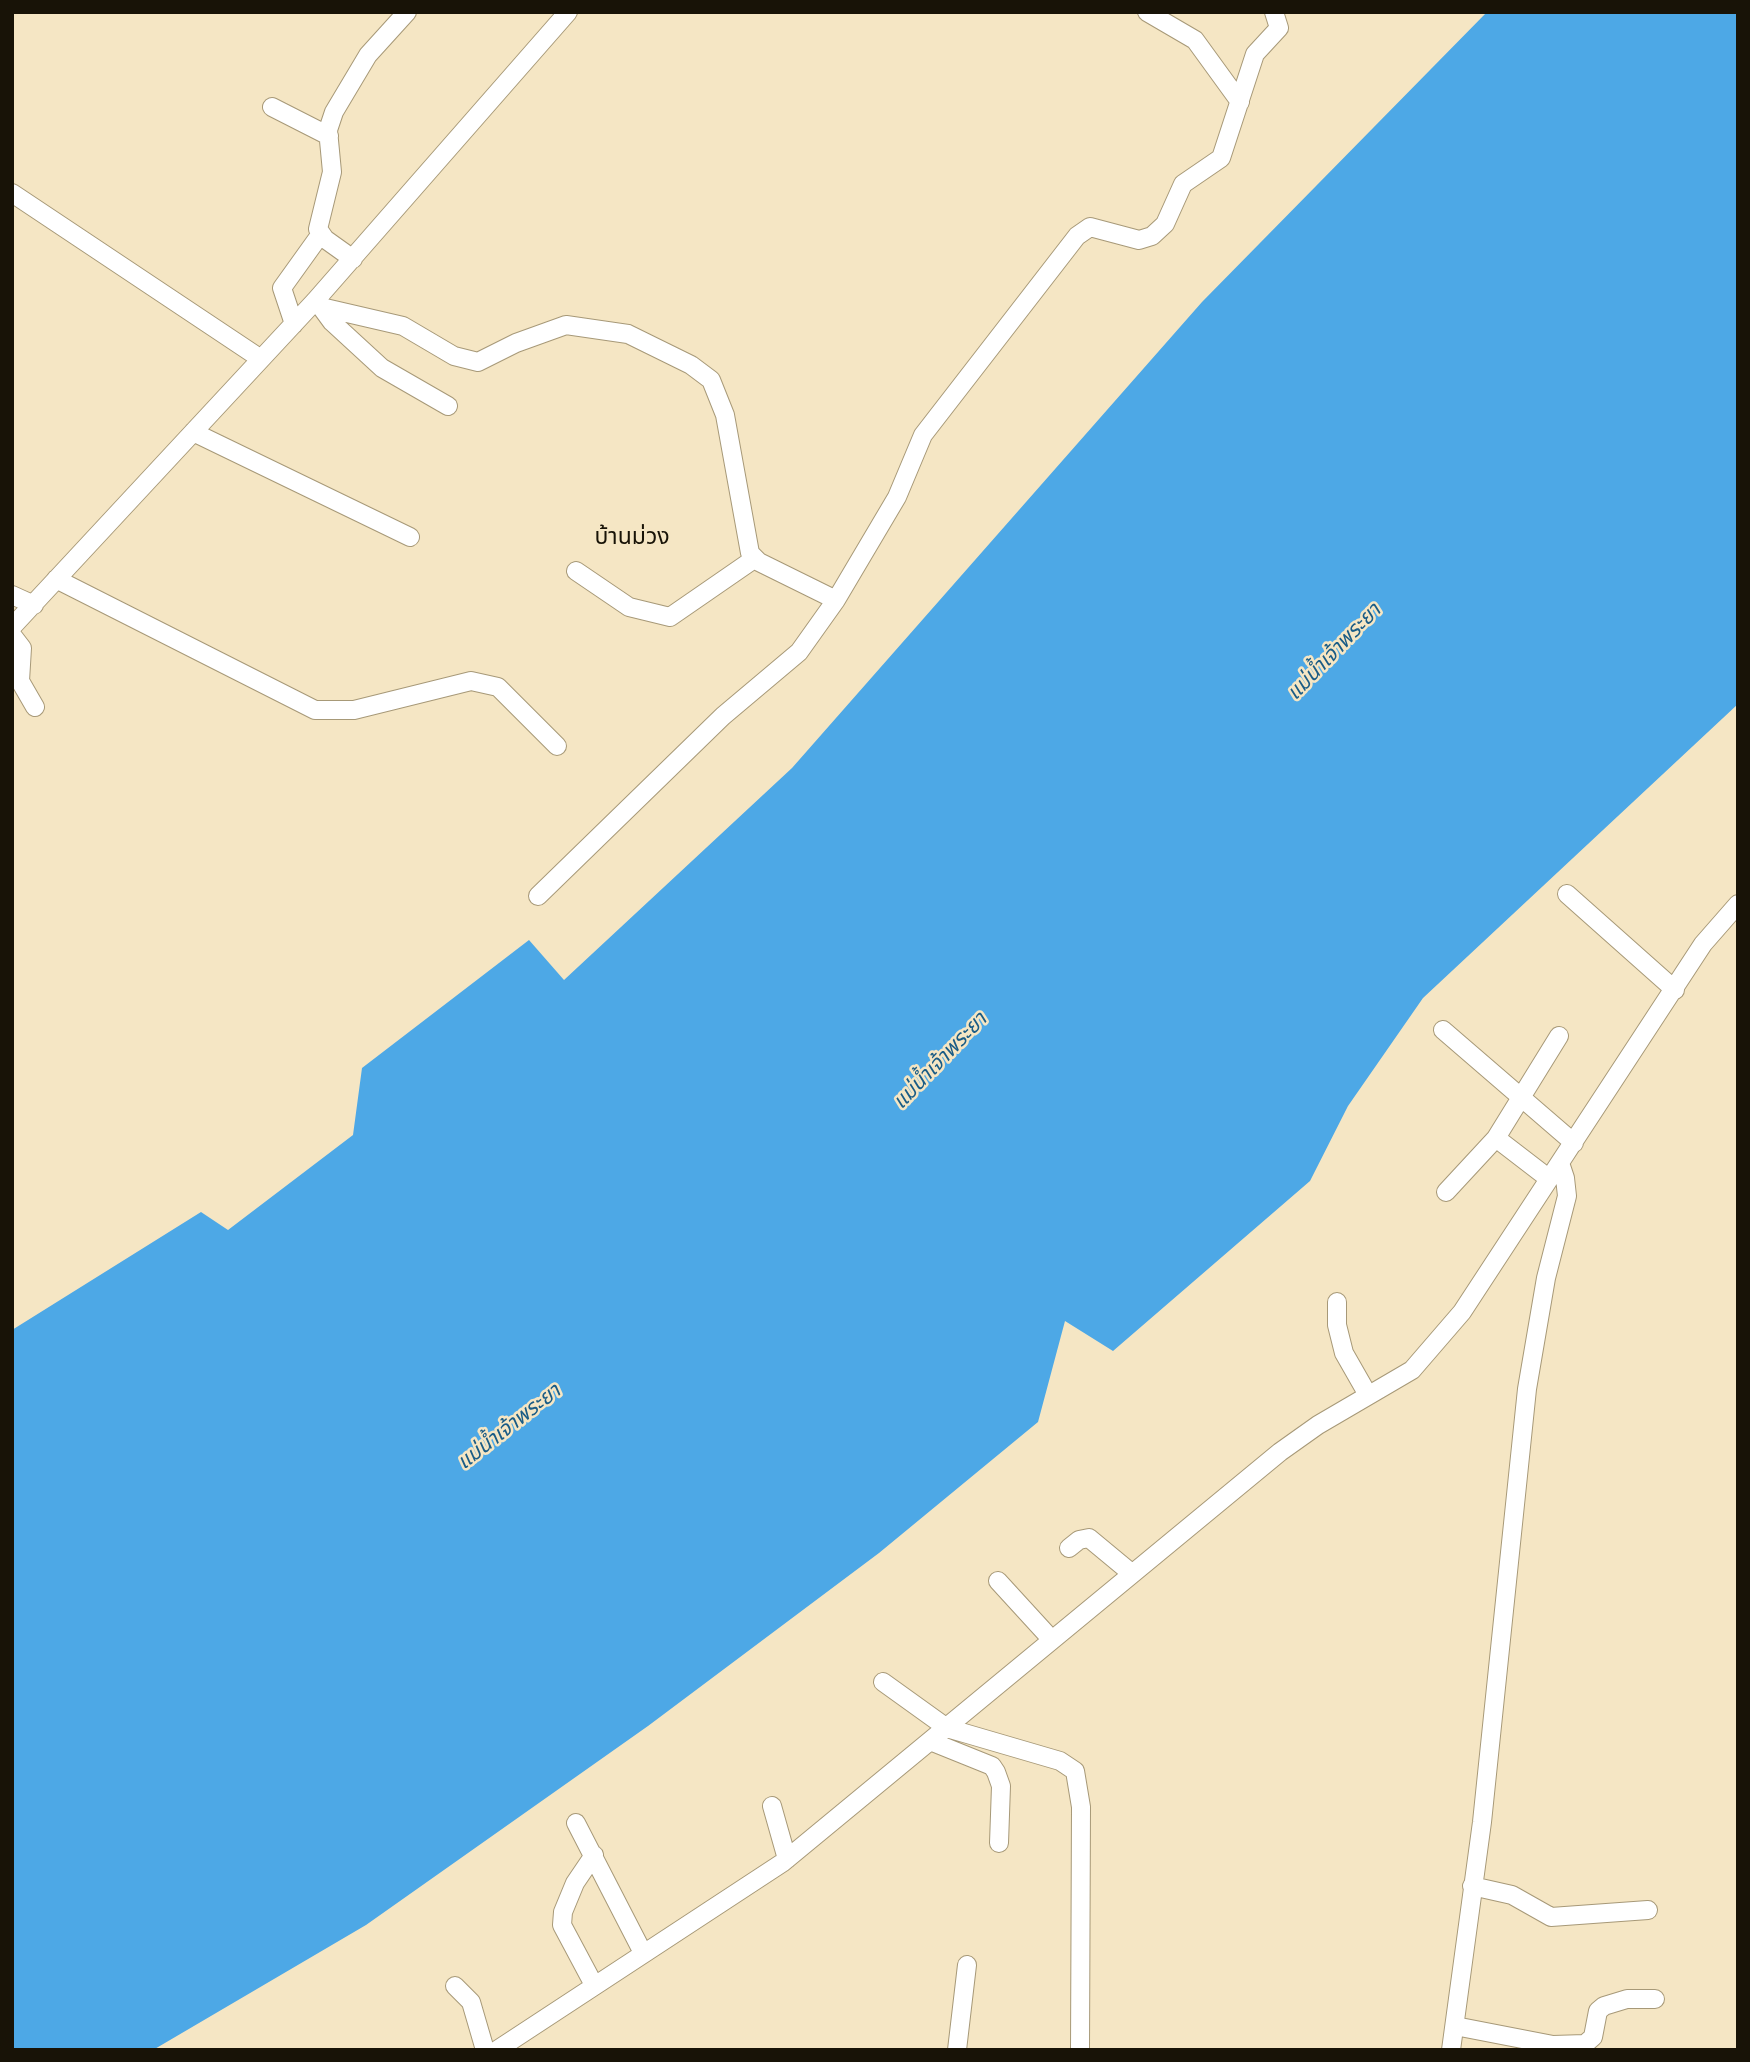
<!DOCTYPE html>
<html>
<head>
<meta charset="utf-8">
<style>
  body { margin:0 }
  #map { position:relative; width:1750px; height:2062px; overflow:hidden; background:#f5e6c4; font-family:"IBM Plex Sans",sans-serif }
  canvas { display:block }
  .frame { position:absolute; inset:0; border:14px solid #181307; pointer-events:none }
</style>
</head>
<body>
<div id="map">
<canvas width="1750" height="2062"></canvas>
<div class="frame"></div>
</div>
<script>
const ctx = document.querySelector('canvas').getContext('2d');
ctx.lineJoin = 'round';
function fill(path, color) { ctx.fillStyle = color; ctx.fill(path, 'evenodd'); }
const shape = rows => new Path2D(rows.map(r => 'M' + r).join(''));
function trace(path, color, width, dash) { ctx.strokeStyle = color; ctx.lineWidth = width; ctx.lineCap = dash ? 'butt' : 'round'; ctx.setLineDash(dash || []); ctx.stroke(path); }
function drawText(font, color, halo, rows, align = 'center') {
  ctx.font = font + ' "IBM Plex Sans","Noto Sans Thai",sans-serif'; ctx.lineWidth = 5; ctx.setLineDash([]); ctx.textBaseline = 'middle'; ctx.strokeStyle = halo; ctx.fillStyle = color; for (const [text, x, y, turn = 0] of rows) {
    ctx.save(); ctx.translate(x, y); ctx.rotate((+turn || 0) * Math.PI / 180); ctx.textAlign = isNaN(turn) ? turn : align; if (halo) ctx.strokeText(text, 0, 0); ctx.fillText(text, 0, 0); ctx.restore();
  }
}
const water = shape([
  [1487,12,1738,12,1738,704,1423,998,1348,1106,1310,1181,1113,1351,1065,1321,1038,1422,879,1553,648,1726,366,1925,153,2050,12,2050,12,1330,201,1212,228,1230,353,1135,362,1068,529,940,564,980,792,768,1202,302]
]);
const minor = shape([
  [1147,12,1195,40,1240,102],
  [272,107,329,136],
  [12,193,261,359],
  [353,259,325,239,318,229,332,172,328,130,334,112,368,55,407,12],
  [315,301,321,307,403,326,454,356,478,362,516,343,566,325,628,334,691,365,711,380,725,415,750,553,759,562,836,600],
  [321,307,332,322,382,368,448,406],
  [294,324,282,288,320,235],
  [193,432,410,537],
  [576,571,629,607,670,617,754,559],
  [56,579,315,710,354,710,471,681,498,687,557,746],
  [12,595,34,605],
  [12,627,315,301,568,12],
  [12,635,22,648,20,681,35,707],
  [1567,894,1675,990],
  [538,896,723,716,799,652,836,600,897,497,923,435,1077,236,1090,227,1139,240,1152,236,1165,224,1183,184,1221,158,1255,54,1279,28,1274,12],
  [1443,1030,1574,1143],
  [1496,1138,1559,1036],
  [1446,1192,1496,1138,1548,1178],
  [1337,1302,1337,1325,1344,1353,1368,1395],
  [1069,1548,1079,1540,1089,1538,1130,1572],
  [998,1581,1052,1640],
  [883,1682,947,1728,1060,1761,1075,1771,1081,1807,1080,2050],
  [930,1741,992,1766,996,1772,1001,1786,999,1843],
  [772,1806,787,1859],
  [576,1823,643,1953],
  [594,1855,575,1883,563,1912,562,1925,594,1985],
  [1472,1886,1512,1895,1551,1917,1648,1910],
  [455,1986,471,2002,485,2050],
  [1455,2026,1553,2045,1585,2044,1593,2037,1598,2011,1604,2006,1627,1999,1655,1999],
  [497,2050,782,1863,1280,1452,1318,1425,1412,1370,1462,1312,1703,944,1738,904],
  [957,2050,967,1965],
  [1451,2050,1482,1822,1527,1389,1546,1278,1567,1196,1565,1178,1560,1163]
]);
const waterNames = [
  ["แม่น้ำเจ้าพระยา",1334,652,-46],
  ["แม่น้ำเจ้าพระยา",940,1061,-46],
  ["แม่น้ำเจ้าพระยา",509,1427,-38]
];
const quarterNames = [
  ["บ้านม่วง",632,537]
];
fill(water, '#4da8e6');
trace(minor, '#a79978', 20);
trace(minor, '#fff', 18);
drawText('italic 21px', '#1a5c86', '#f5e6c4', waterNames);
drawText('23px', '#181307', '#f5e6c4', quarterNames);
</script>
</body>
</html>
